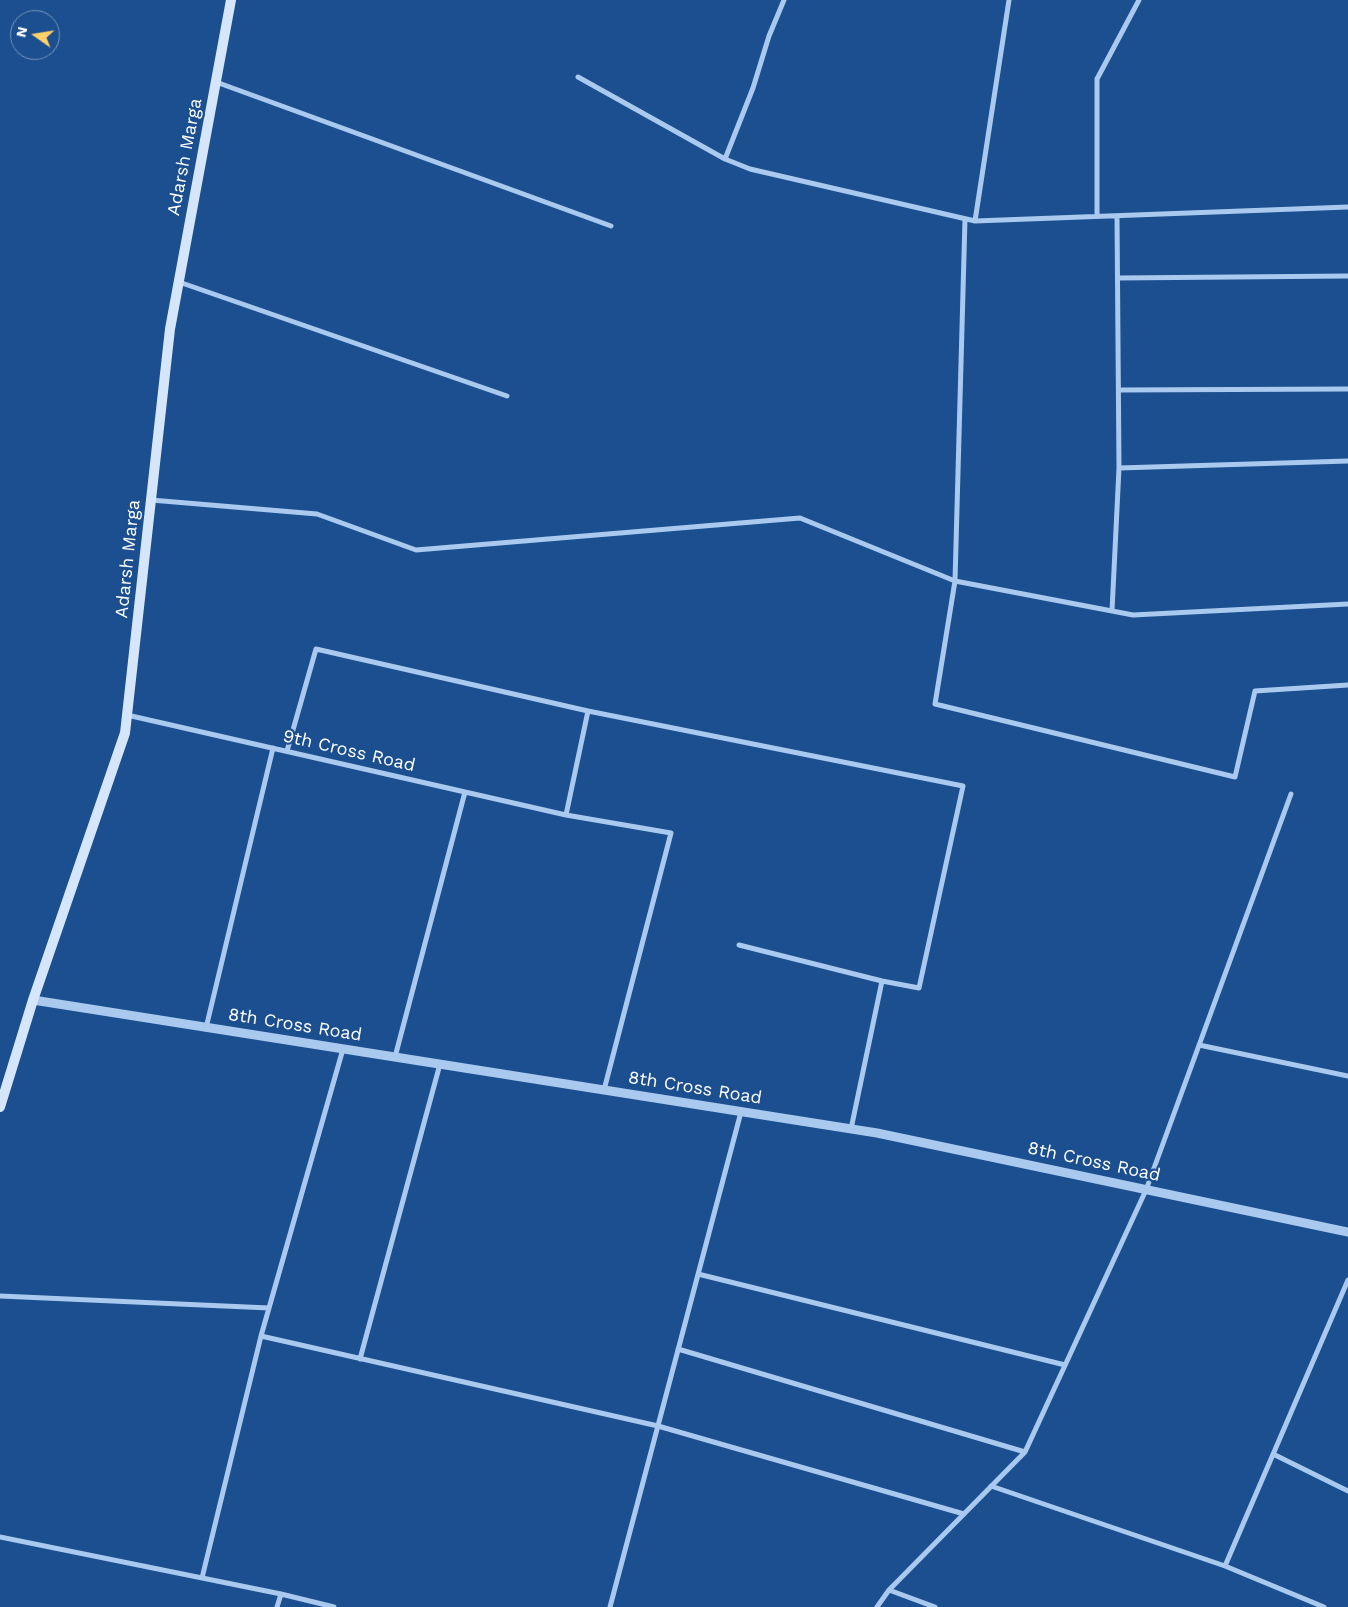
<!DOCTYPE html>
<html>
<head>
<meta charset="utf-8">
<style>
  body { margin:0 }
  #map { position:relative; width:1348px; height:1607px; overflow:hidden; background:#1b4f8f; font-family:"Work Sans",sans-serif }
  canvas { display:block }
  .north { position:absolute; left:10px; top:10px; width:50px; height:50px; box-sizing:border-box; background:#1b4f8f; border:1px solid #7695bc; border-radius:50%; rotate:283deg; font-size:14px; font-weight:700; line-height:20px; text-align:center; color:#fff }
  .north::after { content:''; display:block; margin:auto; width:18px; height:22px; background:#ffd166; clip-path:polygon(50% 0,100% 100%,50% 72%,0 100%) }
</style>
</head>
<body>
<div id="map">
<canvas width="1348" height="1607"></canvas>
<div class="north">N</div>
</div>
<script>
const ctx = document.querySelector('canvas').getContext('2d');
ctx.lineJoin = 'round';
const shape = rows => new Path2D(rows.map(r => 'M' + r).join(''));
function trace(path, color, width, dash) { ctx.strokeStyle = color; ctx.lineWidth = width; ctx.lineCap = dash ? 'butt' : 'round'; ctx.setLineDash(dash || []); ctx.stroke(path); }
function drawText(font, color, halo, rows, align = 'center') {
  ctx.font = font + ' "Work Sans",sans-serif'; ctx.lineWidth = 4.5; ctx.setLineDash([]); ctx.textBaseline = 'middle'; ctx.strokeStyle = halo; ctx.fillStyle = color; for (const [text, x, y, turn = 0] of rows) {
    ctx.save(); ctx.translate(x, y); ctx.rotate((+turn || 0) * Math.PI / 180); ctx.textAlign = isNaN(turn) ? turn : align; if (halo) ctx.strokeText(text, 0, 0); ctx.fillText(text, 0, 0); ctx.restore();
  }
}
const minor = shape([
  [1009,0,975,221,1348,207],
  [578,77,725,159,750,169,975,221],
  [216,82,611,226],
  [725,159,753,88,769,36,784,0],
  [1097,216,1097,79,1139,0],
  [1117,216,1119,468],
  [965,219,955,581,935,704,1235,777,1255,691,1348,685],
  [1118,278,1348,276],
  [179,282,507,396],
  [1119,390,1348,389],
  [151,500,317,514,416,550,800,518,955,581,1133,615,1348,604],
  [1112,611,1119,468,1348,461],
  [127,715,566,815,671,833,604,1090],
  [287,751,316,649,588,711],
  [566,815,588,711,963,786,919,988,882,981],
  [739,945,882,981,851,1129],
  [206,1028,273,748],
  [1199,1045,1348,1076],
  [395,1057,465,792],
  [698,1274,1065,1365],
  [0,1296,269,1308],
  [261,1336,658,1426,964,1514],
  [678,1349,1025,1452],
  [360,1359,440,1064],
  [1273,1454,1348,1491],
  [991,1486,1225,1566,1324,1607],
  [0,1537,281,1594],
  [1225,1566,1348,1280],
  [202,1578,261,1336,343,1049],
  [277,1607,281,1594,334,1607],
  [610,1607,741,1112],
  [877,1607,889,1590],
  [935,1607,889,1590,1025,1452,1146,1190,1291,794]
]);
const tertiary = shape([
  [33,1000,877,1133,1348,1232]
]);
const secondary = shape([
  [0,1107,33,1000,125,733,170,329,231,0]
]);
const streetNames = [
  ["Adarsh Marga",185,157,-79],
  ["Adarsh Marga",128,559,-84],
  ["9th Cross Road",349,751,13],
  ["8th Cross Road",295,1025,9],
  ["8th Cross Road",695,1088,9],
  ["8th Cross Road",1094,1162,12]
];
trace(minor, '#a9c9ee', 5);
trace(tertiary, '#a9c9ee', 9);
trace(secondary, '#d6e6fa', 10);
drawText('18px', '#fff', '#1b4f8f', streetNames);
</script>
</body>
</html>
